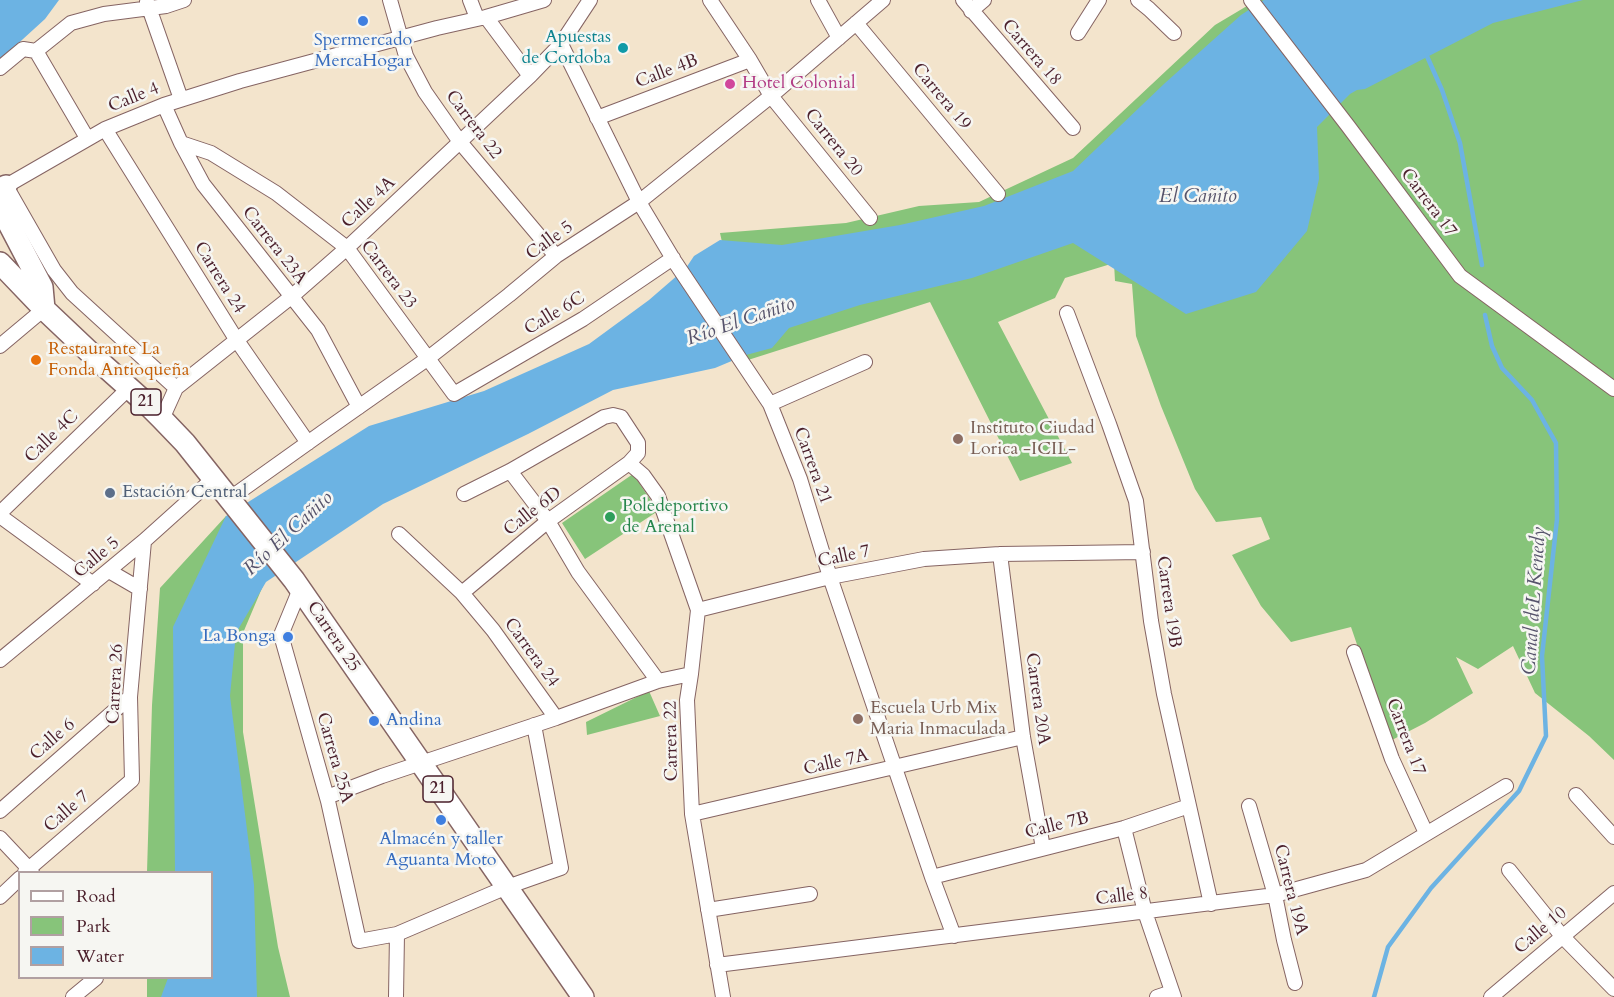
<!DOCTYPE html>
<html>
<head>
<meta charset="utf-8">
<style>
  body { margin:0 }
  #map { position:relative; width:1614px; height:997px; overflow:hidden; background:#f3e4cc; font-family:Cardo,serif }
  canvas { display:block }
  .legend { position:absolute; left:18px; top:871px; width:195px; height:108px; box-sizing:border-box; background:#f6f6f2; border:2px solid #b1a0a2; margin:0; padding:8px 10px; list-style:none; font-size:18px; color:#4a1f2b }
  .legend li { display:flex; align-items:center; gap:12px; height:30px }
  .legend b { width:30px; border:2px solid #b1a0a2 }
</style>
</head>
<body>
<div id="map">
<canvas width="1614" height="997"></canvas>
<ul class="legend">
<li><b style="height:8px;background:#fff"></b>Road</li>
<li><b style="height:16px;background:#87c47a"></b>Park</li>
<li><b style="height:16px;background:#6cb3e3"></b>Water</li>
</ul>
</div>
<script>
const ctx = document.querySelector('canvas').getContext('2d');
ctx.lineJoin = 'round';
function fill(path, color) { ctx.fillStyle = color; ctx.fill(path, 'evenodd'); }
const shape = rows => new Path2D(rows.map(r => 'M' + r).join(''));
function trace(path, color, width, dash) { ctx.strokeStyle = color; ctx.lineWidth = width; ctx.lineCap = dash ? 'butt' : 'round'; ctx.setLineDash(dash || []); ctx.stroke(path); }
function drawText(font, color, halo, rows, align = 'center') {
  ctx.font = font + ' Cardo,serif'; ctx.lineWidth = 5; ctx.setLineDash([]); ctx.textBaseline = 'middle'; ctx.strokeStyle = halo; ctx.fillStyle = color; for (const [text, x, y, turn = 0] of rows) {
    ctx.save(); ctx.translate(x, y); ctx.rotate((+turn || 0) * Math.PI / 180); ctx.textAlign = isNaN(turn) ? turn : align; if (halo) ctx.strokeText(text, 0, 0); ctx.fillText(text, 0, 0); ctx.restore();
  }
}
const green = shape([
  [1257,0,1614,0,1614,760,1589,736,1535,693,1513,646,1478,669,1456,657,1473,693,1425,723,1390,741,1351,627,1291,642,1261,606,1232,555,1270,539,1261,517,1216,522,1195,489,1161,406,1136,336,1132,284,1115,281,1114,263,1065,278,1055,298,998,322,1072,463,1020,481,930,302,748,360,720,233,846,223,919,206,979,202,1073,158,1215,25],
  [633,474,658,511,585,559,562,523],
  [226,516,268,574,243,633,243,732,278,947,290,997,147,997,147,978,212,978,212,872,147,872,152,705,160,588],
  [649,691,660,716,587,735,586,722]
]);
const water = shape([
  [0,0,59,0,45,19,0,60],
  [1264,0,1583,0,1493,23,1365,89,1357,90,1350,94,1317,127,1319,179,1307,231,1256,292,1186,314,1073,243,972,278,860,305,789,328,772,348,746,355,715,368,613,390,528,434,383,504,266,582,236,633,230,696,254,885,257,997,161,997,168,978,212,978,212,872,175,872,173,627,226,516,369,426,484,391,589,344,649,300,686,268,694,256,720,240,782,245,900,225,984,206,1073,171,1165,83,1241,15]
]);
const stream = shape([
  [1426,54,1442,90,1460,143,1482,265],
  [1374,997,1388,947,1431,888,1519,791,1546,736,1542,656,1557,519,1556,443,1532,400,1502,368,1492,346,1485,315]
]);
const street = shape([
  [390,0,406,56,425,92,460,142,556,256],
  [470,0,477,18],
  [710,0,750,60,771,96,870,218],
  [818,0,839,38],
  [963,0,1073,128],
  [1138,0,1149,9,1174,33],
  [1251,0,1348,126,1460,276,1614,389],
  [147,2,181,99],
  [971,11,984,0],
  [486,17,530,76],
  [856,23,998,194],
  [1078,33,1099,0],
  [561,44,639,202,675,262,770,404,800,479,830,577,895,768,932,877,954,936],
  [36,51,71,23,104,14,166,6,184,0],
  [36,51,87,138],
  [0,68,23,49,36,51],
  [164,105,181,143,203,184,318,330,359,407],
  [597,118,750,60],
  [105,129,236,339,308,443],
  [181,143,211,153,276,193,347,248,454,394,583,319,673,258],
  [1067,313,1109,424,1136,501,1151,621,1164,694,1211,904],
  [0,346,44,309],
  [176,388,72,293,54,270,6,186,105,129,164,105,240,81,437,28,486,17,544,0],
  [770,404,865,362],
  [162,419,176,388,291,297,347,248,530,76,561,44,590,0],
  [629,463,643,475,658,496,698,610,691,674,687,700,692,814,723,997],
  [510,471,548,521,578,572,658,681],
  [229,499,323,432,427,359,509,295,556,256,639,202,771,96,883,0],
  [0,513,129,388],
  [0,516,93,584],
  [399,534,462,593,493,630,556,718],
  [1000,554,1023,737,1043,848],
  [109,571,140,589],
  [300,589,281,635,328,801,359,941,397,934,507,887,561,868,534,725],
  [462,593,548,521,629,463,638,453,638,443,621,417,613,415,604,417,510,471,464,494],
  [698,610,830,577,924,559,1000,554,1143,552],
  [1354,652,1392,759,1426,833],
  [0,660,144,541,213,479],
  [1576,795,1614,837],
  [327,797,382,776,556,718,658,681,691,674],
  [1249,806,1275,895,1284,940,1295,983],
  [0,811,130,697],
  [692,814,1023,737],
  [1124,828,1145,912,1174,997],
  [0,838,32,872],
  [1509,870,1562,936,1614,989],
  [25,872,132,780,130,697,144,541],
  [932,877,1124,828,1189,806],
  [0,897,20,878],
  [708,910,810,894],
  [717,965,1275,895,1366,870,1506,786],
  [73,997,96,978],
  [396,997,397,934],
  [1157,997,1172,992],
  [1491,997,1614,893]
]);
const primary = shape([
  [6,186,3,199,3,207,6,218,42,287,44,309],
  [0,263,44,309,100,362,147,404,162,419,185,443,294,580,583,997]
]);
const markers = [
  [363,21,6,"#3f7fe0"],
  [623,48,6,"#0f9aa8"],
  [730,84,6,"#d1479c"],
  [36,360,6,"#e8710a"],
  [958,439,6,"#8d6e63"],
  [110,493,6,"#5c6f8a"],
  [610,517,6,"#2e9e5b"],
  [288,637,6,"#3f7fe0"],
  [858,719,6,"#8d6e63"],
  [374,721,6,"#3f7fe0"],
  [441,820,6,"#3f7fe0"]
];
const shields = [
  [146,402,30],
  [438,789,30]
];
const shieldNames = [
  ["21",146,402],
  ["21",438,789]
];
const cultureNames = [
  ["Apuestas",611,38],
  ["de Cordoba",611,59]
];
const shopNames = [
  ["Spermercado",363,41],
  ["MercaHogar",363,62],
  ["La Bonga",276,637,"right"],
  ["Andina",386,721,"left"],
  ["Almacén y taller",441,840],
  ["Aguanta Moto",441,861]
];
const streetNames = [
  ["Carrera 18",1031,53,49],
  ["Calle 4B",667,72,-21],
  ["Carrera 19",941,97,50],
  ["Calle 4",134,98,-22],
  ["Carrera 22",473,125,53],
  ["Carrera 20",833,143,51],
  ["Calle 4A",369,203,-43],
  ["Carrera 17",1428,203,53],
  ["Calle 5",550,241,-36],
  ["Carrera 23A",274,246,52],
  ["Carrera 23",388,275,53],
  ["Carrera 24",219,278,58],
  ["Calle 6C",555,314,-31],
  ["Calle 4C",52,437,-44],
  ["Carrera 21",812,466,70],
  ["Calle 6D",533,512,-38],
  ["Calle 7",844,557,-12],
  ["Calle 5",97,558,-40],
  ["Carrera 19B",1168,602,82],
  ["Carrera 25",333,637,56],
  ["Carrera 24",531,653,54],
  ["Carrera 26",116,684,-87],
  ["Carrera 20A",1037,699,82],
  ["Carrera 17",1405,737,69],
  ["Calle 6",53,740,-41],
  ["Carrera 22",672,741,-91],
  ["Carrera 25A",334,758,74],
  ["Calle 7A",836,763,-13],
  ["Calle 7",67,812,-41],
  ["Calle 7B",1057,826,-14],
  ["Carrera 19A",1290,890,76],
  ["Calle 8",1122,897,-7],
  ["Calle 10",1541,931,-40]
];
const hotelNames = [
  ["Hotel Colonial",742,84]
];
const foodNames = [
  ["Restaurante La",48,350],
  ["Fonda Antioqueña",48,371]
];
const educationNames = [
  ["Instituto Ciudad",970,429],
  ["Lorica -ICIL-",970,450],
  ["Escuela Urb Mix",870,709],
  ["Maria Inmaculada",870,730]
];
const serviceNames = [
  ["Estación Central",122,493]
];
const leisureNames = [
  ["Poledeportivo",622,507],
  ["de Arenal",622,528]
];
const waterNames = [
  ["El Cañito",1198,197],
  ["Río El Cañito",741,322,-19],
  ["Río El Cañito",289,534,-43],
  ["Canal deL Kenedy",1535,601,-86]
];
fill(green, '#87c47a');
fill(water, '#6cb3e3');
trace(stream, '#6cb3e3', 4.5);
trace(street, '#856463', 16);
trace(primary, '#856463', 24);
trace(street, '#fff', 14);
trace(primary, '#fff', 21);
for (const [x, y, r, color] of markers) { const dot = new Path2D(); dot.arc(x, y, r, 0, 2 * Math.PI); ctx.fillStyle = color; ctx.fill(dot); trace(dot, '#f6f6f2', 2); }
for (const [x, y, w] of shields) { const box = new Path2D(); box.roundRect(x - w / 2, y - 13, w, 26, 4.5); ctx.fillStyle = '#f6f6f2'; ctx.fill(box); trace(box, '#4a1f2b', 1.5); }
drawText('bold 16px', '#4a1f2b', null, shieldNames);
drawText('18px', '#0d838f', '#f6f6f2', cultureNames, 'right');
drawText('18px', '#366cbe', '#f6f6f2', shopNames);
drawText('18px', '#4a1f2b', '#f6f6f2', streetNames);
drawText('18px', '#b23c85', '#f6f6f2', hotelNames, 'left');
drawText('18px', '#c56008', '#f6f6f2', foodNames, 'left');
drawText('18px', '#785e54', '#f6f6f2', educationNames, 'left');
drawText('18px', '#4e5e75', '#f6f6f2', serviceNames, 'left');
drawText('18px', '#27864d', '#f6f6f2', leisureNames, 'left');
drawText('italic 20px', '#56536b', '#f6f6f2', waterNames);
</script>
</body>
</html>
